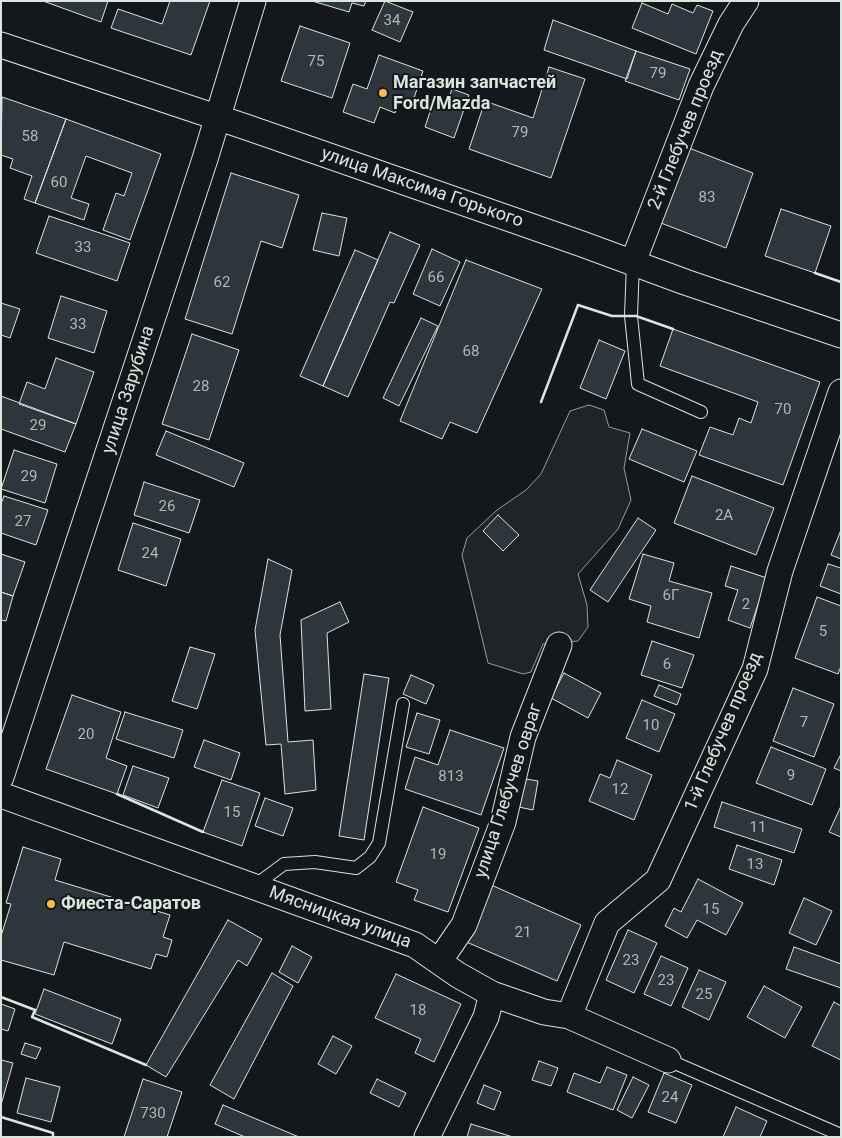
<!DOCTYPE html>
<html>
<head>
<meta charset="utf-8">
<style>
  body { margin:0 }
  #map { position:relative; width:842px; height:1138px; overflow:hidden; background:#14181c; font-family:Roboto,sans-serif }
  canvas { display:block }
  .frame { position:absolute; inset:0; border:2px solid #d8e6dc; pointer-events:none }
</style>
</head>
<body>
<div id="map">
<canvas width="842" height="1138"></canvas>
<div class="frame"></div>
</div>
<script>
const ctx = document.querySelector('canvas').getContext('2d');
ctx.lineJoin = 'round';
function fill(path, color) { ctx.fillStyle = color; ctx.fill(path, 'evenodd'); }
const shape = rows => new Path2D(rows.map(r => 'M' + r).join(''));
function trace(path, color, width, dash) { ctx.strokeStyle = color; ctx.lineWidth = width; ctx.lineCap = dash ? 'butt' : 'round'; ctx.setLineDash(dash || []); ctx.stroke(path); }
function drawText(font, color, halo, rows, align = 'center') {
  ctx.font = font + ' Roboto,sans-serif'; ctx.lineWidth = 4; ctx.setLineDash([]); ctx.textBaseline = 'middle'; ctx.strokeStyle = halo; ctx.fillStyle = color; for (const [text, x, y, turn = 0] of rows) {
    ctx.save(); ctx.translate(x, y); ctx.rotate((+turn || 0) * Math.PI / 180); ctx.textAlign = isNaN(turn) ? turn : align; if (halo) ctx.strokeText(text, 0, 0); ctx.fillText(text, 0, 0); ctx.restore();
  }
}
const green = shape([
  [589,405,604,410,609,427,630,433,624,468,631,500,618,529,578,574,587,605,588,627,578,641,543,644,531,672,523,674,488,663,462,555,467,538,497,510,526,490,541,474,570,411,589,405]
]);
const building = shape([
  [43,1,108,1,101,22,43,1],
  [170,1,210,1,191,55,111,28,118,9,162,24,170,1],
  [312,1,366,1,364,6,352,3,349,12,312,1],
  [385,1,413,12,400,42,372,30,385,1],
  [642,3,668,14,672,4,693,13,697,5,713,11,696,54,632,28,642,3],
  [553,20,636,51,627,79,544,50,553,20],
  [300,26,350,43,332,98,281,81,300,26],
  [636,51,690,69,679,100,625,81,636,51],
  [379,55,423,71,413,101,401,97,395,113,380,107,374,123,343,112,353,84,367,89,379,55],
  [549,67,585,79,551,178,469,149,485,101,533,118,549,67],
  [452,89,469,95,454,138,425,127,435,97,448,101,452,89],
  [2,97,66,119,35,203,24,199,32,176,10,168,13,159,1,155,2,97],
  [66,119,161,154,130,240,103,230,116,193,124,196,132,173,86,156,71,198,89,204,84,220,35,203,66,119],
  [689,148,753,173,726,248,661,223,689,148],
  [231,173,299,195,282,248,261,241,232,334,185,319,231,173],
  [781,209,831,226,815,273,765,256,781,209],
  [322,213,347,218,339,256,313,250,322,213],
  [49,216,130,243,117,281,36,253,49,216],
  [390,232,420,245,394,303,390,302,348,397,323,386,390,232],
  [432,249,460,262,440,306,413,294,432,249],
  [355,250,378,260,323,386,300,376,355,250],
  [466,260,542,289,477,433,450,422,442,439,400,421,466,260],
  [61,296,107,311,94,353,48,338,61,296],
  [1,303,20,309,10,338,1,335,1,303],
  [421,318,438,326,399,406,383,398,421,318],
  [673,329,820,382,783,485,699,455,710,427,733,435,739,418,751,423,758,402,660,366,673,329],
  [192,334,239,350,209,440,162,424,192,334],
  [599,340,625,351,606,399,580,388,599,340],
  [56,358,94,372,76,424,19,404,27,382,45,389,56,358],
  [1,396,76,424,65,452,1,429,1,396],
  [642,429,697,451,684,482,629,459,642,429],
  [166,431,244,463,234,487,156,455,166,431],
  [14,450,57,464,45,503,1,489,14,450],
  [692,476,774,508,756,555,674,523,692,476],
  [144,482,200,500,189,533,134,515,144,482],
  [4,496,48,510,36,545,1,533,1,504,4,496],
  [498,515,519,535,503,551,483,531,498,515],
  [638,518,656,530,608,602,590,590,638,518],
  [133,523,181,539,166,586,118,570,133,523],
  [841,530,841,559,831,555,841,530],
  [1,554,25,562,13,596,1,592,1,554],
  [643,554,674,563,669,581,712,593,699,638,647,622,651,606,629,599,643,554],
  [268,559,292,570,280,635,288,742,313,740,316,790,285,794,281,744,266,745,255,630,268,559],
  [828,564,841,568,841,594,820,586,828,564],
  [731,566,767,578,750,628,728,620,738,590,725,586,731,566],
  [1,592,13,596,6,621,1,620,1,592],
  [817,597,841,606,841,666,838,674,795,658,817,597],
  [340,602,349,622,327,633,331,709,305,711,301,620,340,602],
  [652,641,694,655,682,688,641,675,652,641],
  [190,647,215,654,197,709,172,701,190,647],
  [564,673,601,693,588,718,551,698,564,673],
  [364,674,389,678,364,840,339,836,364,674],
  [411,675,434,685,426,704,403,694,411,675],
  [659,685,681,694,677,705,654,696,659,685],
  [793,688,834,704,814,757,773,741,793,688],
  [72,695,121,712,106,758,127,766,117,794,46,769,72,695],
  [642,700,675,714,659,752,626,738,642,700],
  [125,712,183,730,174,758,116,739,125,712],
  [417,713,440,720,429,754,406,747,417,713],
  [450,730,504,748,481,815,405,789,415,757,438,765,450,730],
  [204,740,240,753,231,780,194,767,204,740],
  [771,747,826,769,812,805,756,783,771,747],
  [841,754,841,771,834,768,841,754],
  [617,760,652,775,634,820,589,801,600,774,610,778,617,760],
  [133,766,169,778,158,808,123,795,133,766],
  [520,778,538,781,533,810,514,806,520,778],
  [222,780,260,793,242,846,203,832,222,780],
  [265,798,293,808,283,836,255,826,265,798],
  [722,802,802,829,794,853,714,827,722,802],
  [841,806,841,837,829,832,841,806],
  [423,807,479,828,448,912,414,900,418,890,396,882,423,807],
  [737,845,782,860,774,885,729,869,737,845],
  [23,847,61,859,55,880,170,915,163,937,172,940,167,957,156,954,151,969,64,942,54,975,1,960,1,936,11,904,6,903,23,847],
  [698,879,743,903,726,935,697,920,687,938,665,926,674,908,681,912,698,879],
  [489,884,581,925,557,981,464,941,489,884],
  [804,898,832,911,816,945,789,933,804,898],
  [228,920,262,939,247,966,238,960,166,1077,146,1065,228,920],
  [628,930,657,943,634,993,606,980,628,930],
  [292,946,312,957,298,983,279,972,292,946],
  [794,947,841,964,841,988,786,969,794,947],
  [661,956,688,968,671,1006,644,994,661,956],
  [699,970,726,982,709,1020,682,1007,699,970],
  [272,973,293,986,234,1099,210,1085,272,973],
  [396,974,461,1004,434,1062,415,1053,421,1039,375,1018,396,974],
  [764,986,802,1007,785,1038,747,1017,764,986],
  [44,989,121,1019,112,1044,35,1014,44,989],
  [834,1002,841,1006,841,1060,812,1046,834,1002],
  [1,1004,15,1009,8,1031,1,1029,1,1004],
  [333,1036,352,1046,336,1074,318,1064,333,1036],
  [25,1043,41,1048,36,1059,21,1054,25,1043],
  [1,1060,13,1063,1,1105,1,1060],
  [539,1061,558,1068,551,1086,532,1080,539,1061],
  [607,1067,627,1075,613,1110,567,1092,574,1073,600,1083,607,1067],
  [664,1073,692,1085,676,1123,648,1112,664,1073],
  [633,1077,649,1085,632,1118,617,1110,633,1077],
  [26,1078,60,1087,51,1122,17,1113,26,1078],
  [143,1079,182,1092,167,1137,124,1137,143,1079],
  [377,1079,406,1093,399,1107,370,1093,377,1079],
  [484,1085,501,1092,494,1110,477,1103,484,1085],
  [223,1105,299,1137,245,1137,215,1124,223,1105],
  [736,1107,767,1121,760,1137,723,1137,736,1107],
  [471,1124,513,1137,467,1137,471,1124]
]);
const lane = shape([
  [633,262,631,316,638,384,701,412],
  [253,887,284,864,315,862,356,868,370,857,379,843,403,704],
  [668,1060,841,1135]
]);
const street = shape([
  [1,45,249,128,582,244,685,282,841,335],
  [633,262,701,86,731,24,746,1],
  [1,777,205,159,253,1],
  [1,795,415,945,458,975,492,994,544,1012,569,1016,668,1060],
  [440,960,464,925,503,822,523,737,559,645],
  [569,1016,607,923,658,880,755,669,780,571,841,392],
  [427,1137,486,1017,492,994]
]);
const wall = shape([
  [815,273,841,282],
  [541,402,578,305,612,316,636,316,673,329],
  [117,794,203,832],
  [1,997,35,1010,32,1017,146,1065],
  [1,1117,53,1133,53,1137]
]);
const markers = [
  [383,93,5,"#ffb74d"],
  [51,904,5,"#ffb74d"]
];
const numberNames = [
  ["34",392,21],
  ["75",316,62],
  ["79",658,74],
  ["79",520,133],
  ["58",30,137],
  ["60",59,183],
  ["83",707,198],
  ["33",83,248],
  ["66",436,278],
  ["62",222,283],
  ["33",78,325],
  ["68",471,352],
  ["28",201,387],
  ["70",783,410],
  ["29",38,426],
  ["29",29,477],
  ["26",167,507],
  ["2А",724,516],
  ["27",23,522],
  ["24",150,554],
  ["6Г",671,596],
  ["2",746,605],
  ["5",823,632],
  ["6",667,665],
  ["7",804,723],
  ["10",651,726],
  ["20",86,735],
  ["9",791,776],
  ["813",451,777],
  ["12",620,790],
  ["15",232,813],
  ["11",758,828],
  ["19",438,855],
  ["13",755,865],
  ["15",711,910],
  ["21",523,933],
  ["23",631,961],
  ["23",666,981],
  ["25",704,995],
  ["18",418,1011],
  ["24",670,1098],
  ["730",153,1114]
];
const poiNames = [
  ["Магазин запчастей",393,83],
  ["Ford/Mazda",393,104],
  ["Фиеста-Саратов",61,904]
];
const streetNames = [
  ["2-й Глебучев проезд",686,130,-68],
  ["улица Максима Горького",422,188,19],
  ["улица Зарубина",129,390,-72],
  ["1-й Глебучев проезд",724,732,-67],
  ["улица Глебучев овраг",509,791,-72],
  ["Мясницкая улица",340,918,20]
];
fill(green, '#202428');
trace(green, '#939e99', 1);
fill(building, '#2c363c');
trace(building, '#d8e6dc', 1);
trace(lane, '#d8e6dc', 14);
trace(street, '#d8e6dc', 27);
trace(lane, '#14181c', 12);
trace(street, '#14181c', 25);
trace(wall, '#d8e6dc', 2.5);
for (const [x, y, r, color] of markers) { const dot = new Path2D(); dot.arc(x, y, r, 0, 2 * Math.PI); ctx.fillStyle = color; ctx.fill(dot); trace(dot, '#14181c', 2); }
drawText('15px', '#adbab4', null, numberNames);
drawText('bold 18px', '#d8e6dc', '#14181c', poiNames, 'left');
drawText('18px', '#d8e6dc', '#14181c', streetNames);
</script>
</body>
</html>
